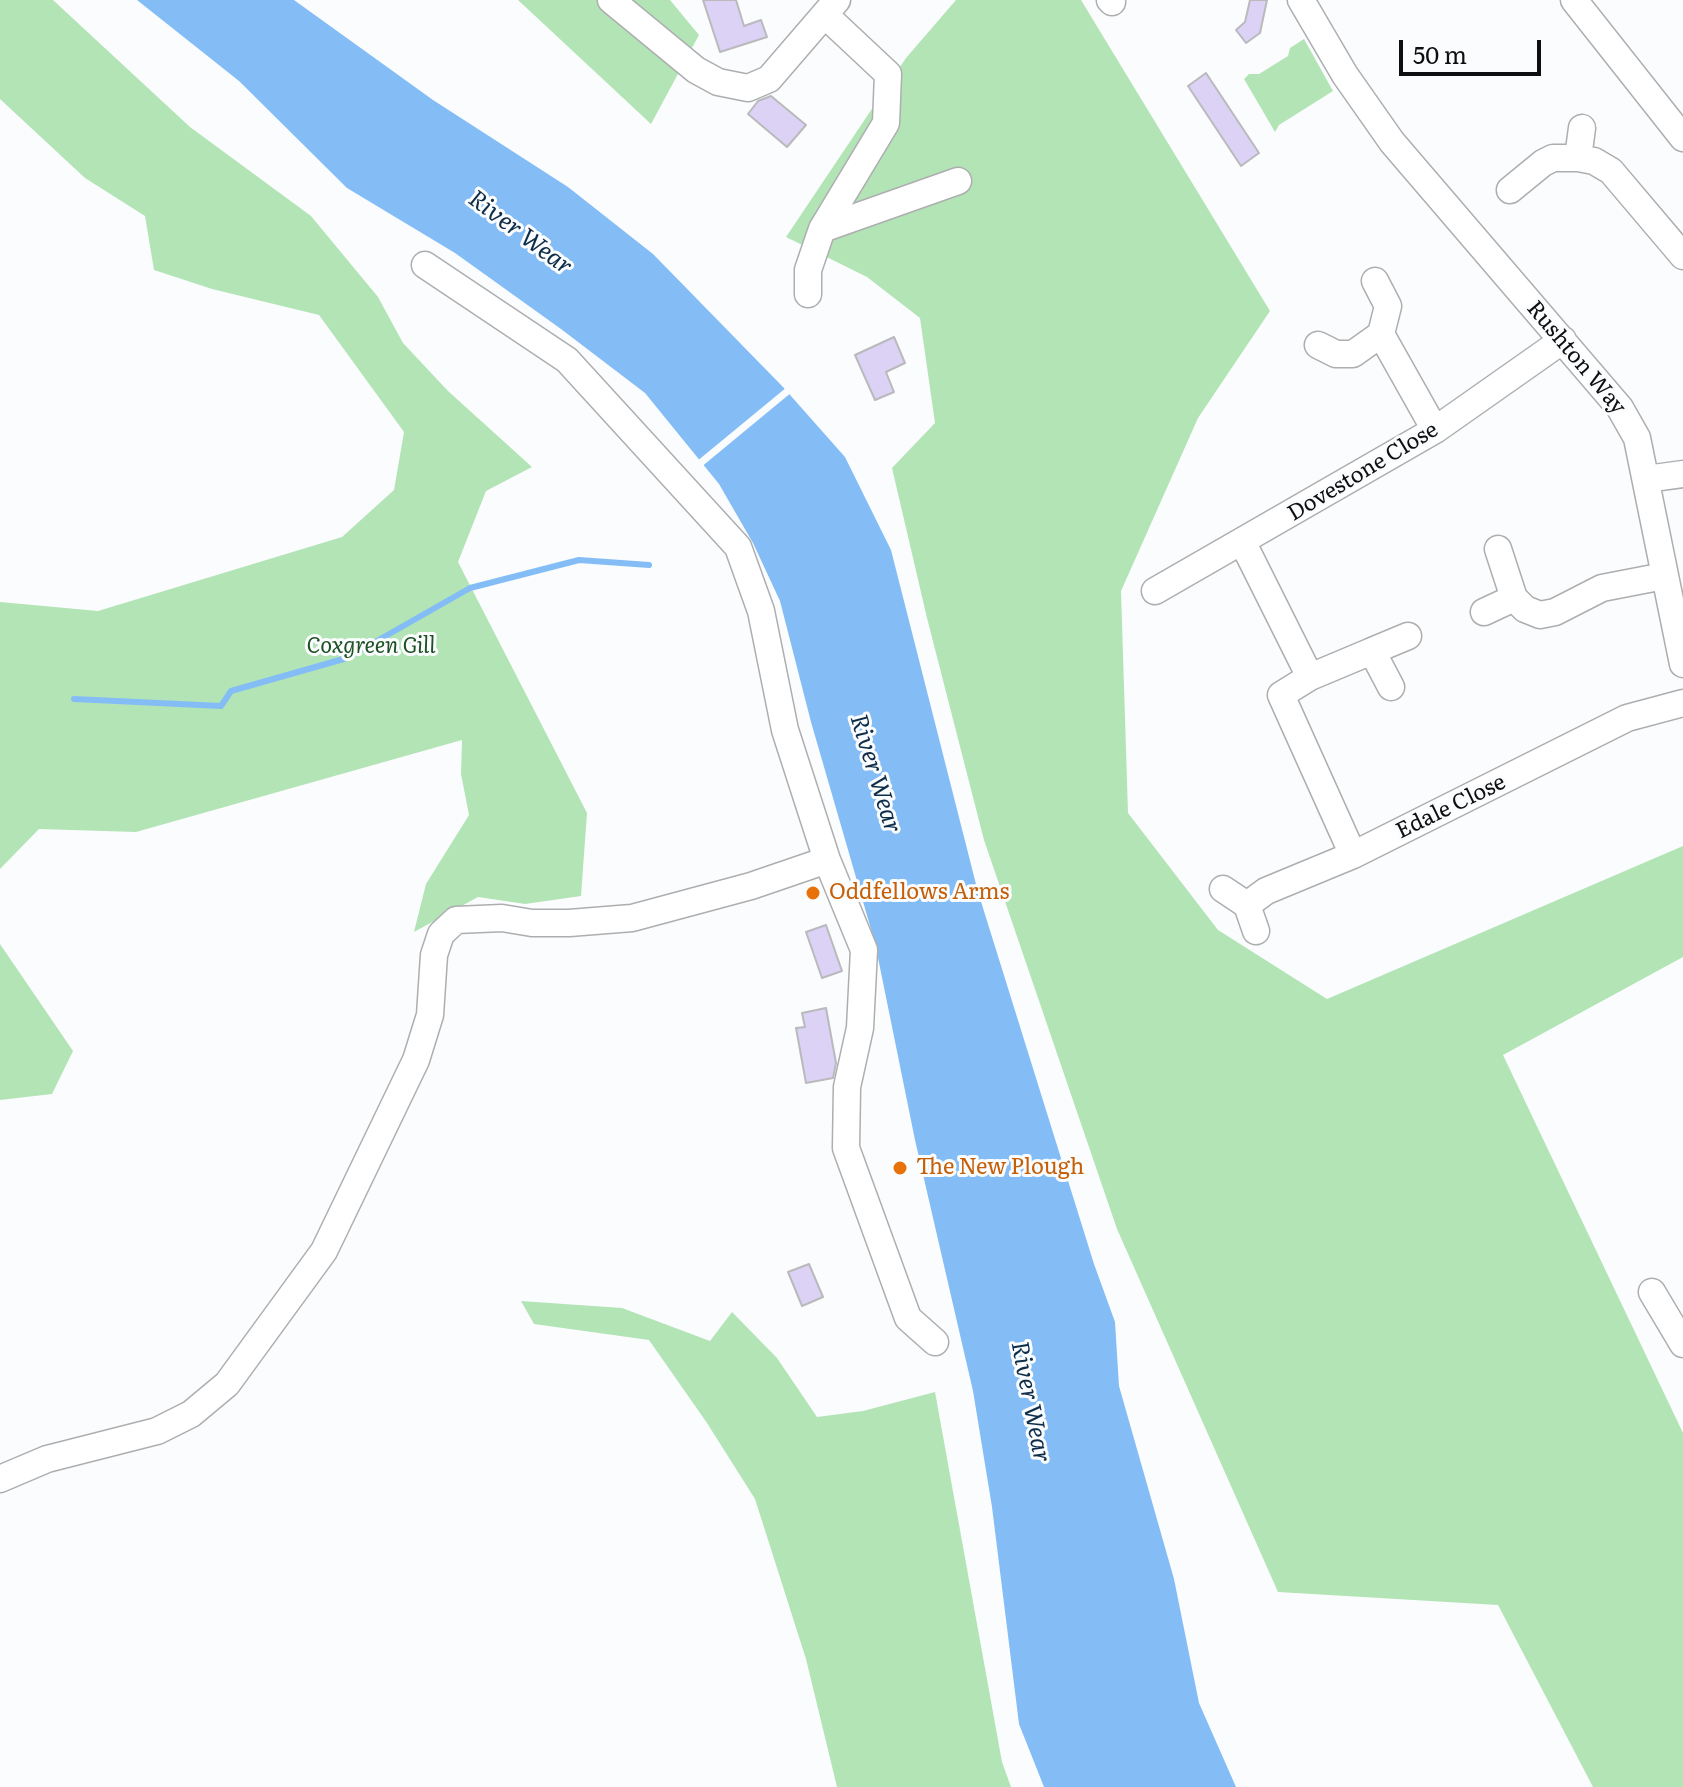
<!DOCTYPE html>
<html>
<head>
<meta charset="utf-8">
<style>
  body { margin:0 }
  #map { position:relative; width:1683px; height:1787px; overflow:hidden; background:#fbfcfe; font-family:Literata,serif }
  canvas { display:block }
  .scale { position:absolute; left:1399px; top:40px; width:142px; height:36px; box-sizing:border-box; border:4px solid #0e0f0f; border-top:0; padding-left:10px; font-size:24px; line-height:28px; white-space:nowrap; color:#0e0f0f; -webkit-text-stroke:6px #fbfcfe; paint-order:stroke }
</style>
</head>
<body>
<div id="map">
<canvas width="1683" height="1787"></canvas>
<div class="scale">50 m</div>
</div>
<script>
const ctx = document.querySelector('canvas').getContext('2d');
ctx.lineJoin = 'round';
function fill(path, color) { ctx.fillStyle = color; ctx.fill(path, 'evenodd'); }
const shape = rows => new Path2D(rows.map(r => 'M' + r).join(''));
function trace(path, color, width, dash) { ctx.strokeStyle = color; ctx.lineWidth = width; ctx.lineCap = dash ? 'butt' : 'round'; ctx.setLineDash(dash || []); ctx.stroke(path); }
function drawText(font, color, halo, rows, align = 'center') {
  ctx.font = font + ' Literata,serif'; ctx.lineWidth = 6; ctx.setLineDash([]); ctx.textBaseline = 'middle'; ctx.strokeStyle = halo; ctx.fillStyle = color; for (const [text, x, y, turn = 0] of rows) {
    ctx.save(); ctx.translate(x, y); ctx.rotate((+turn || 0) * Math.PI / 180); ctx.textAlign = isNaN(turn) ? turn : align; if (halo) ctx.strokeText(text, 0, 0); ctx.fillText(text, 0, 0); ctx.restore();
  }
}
const green = shape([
  [0,0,53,0,190,127,311,216,378,297,403,343,448,391,532,467,486,491,458,562,587,813,581,896,525,904,478,897,414,932,426,884,469,815,461,774,462,740,136,832,39,829,0,869,0,602,98,611,342,537,394,490,404,432,319,315,212,289,154,270,145,216,85,178,0,99],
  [518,0,670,0,699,35,651,124],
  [956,0,1081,0,1270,311,1198,418,1121,591,1128,813,1218,930,1327,999,1683,846,1683,957,1503,1055,1683,1433,1683,1787,1593,1787,1498,1605,1278,1592,1117,1229,984,840,927,618,892,468,935,423,920,318,867,277,786,237,906,58],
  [1304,39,1333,91,1279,125,1275,132,1244,79,1249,74,1259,74,1288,56,1290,48],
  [0,944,73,1051,52,1094,0,1100],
  [521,1301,622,1308,710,1341,732,1312,777,1358,817,1417,863,1411,935,1392,1002,1762,1011,1787,837,1787,806,1659,755,1499,707,1423,649,1340,534,1324]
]);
const water = shape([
  [137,0,294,0,433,100,568,187,653,254,783,387,845,457,891,550,978,892,1094,1264,1115,1322,1119,1386,1174,1579,1199,1703,1236,1787,1044,1787,1019,1724,992,1507,973,1391,915,1140,875,943,811,722,780,601,753,543,719,484,645,393,561,329,455,253,347,188,239,81]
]);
const pier = shape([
  [787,387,792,392,700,468,696,462]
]);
const stream = shape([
  [74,699,221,706,231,691,347,658,470,588,579,560,649,565]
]);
const building = shape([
  [703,0,736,0,744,26,761,20,767,37,720,52,703,0],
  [1250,0,1267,0,1260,33,1246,43,1236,30,1245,22,1250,0],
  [1206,73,1259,153,1241,166,1188,86,1206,73],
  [771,96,806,125,787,147,748,114,758,101,771,96],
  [894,337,905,363,886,372,894,392,875,400,855,355,894,337],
  [826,925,842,971,822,978,806,932,826,925],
  [826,1008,836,1063,833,1078,806,1083,796,1028,805,1027,802,1013,826,1008],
  [809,1264,823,1297,802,1306,788,1272,809,1264]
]);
const minor = shape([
  [611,0,696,70,718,82,748,88,769,79,837,0],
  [1110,0,1112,2],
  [1301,0,1345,75,1392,142,1620,408,1637,438,1683,664],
  [1574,0,1683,138],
  [1578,158,1594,161,1611,171,1683,256],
  [1510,190,1543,163,1553,158,1578,158,1582,128],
  [822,229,958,181],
  [425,265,567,360,738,547,761,611,785,730,827,860,864,950,860,1028,847,1087,846,1148,908,1318,935,1342],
  [808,294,808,270,822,229,886,123,888,74,825,15],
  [1381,334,1435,430],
  [1318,345,1336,354,1353,354,1381,334,1388,306,1375,281],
  [1646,479,1683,474],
  [1243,543,1310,677,1281,695,1353,855],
  [1498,549,1514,598],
  [1155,591,1435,430,1563,340],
  [1484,612,1514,598,1525,609,1540,615,1555,612,1602,588,1664,576],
  [1372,651,1408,636],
  [1310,677,1372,651,1391,687],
  [1223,889,1247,905],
  [1256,931,1247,905,1266,891,1353,855,1627,718,1683,703],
  [1652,1292,1683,1344],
  [0,1479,47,1459,157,1431,191,1414,227,1384,324,1251,416,1060,430,1015,434,955,441,934,456,920,502,918,532,923,569,923,632,918,751,886,827,860]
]);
const markers = [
  [813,893,8,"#e8710a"],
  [900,1168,8,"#e8710a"]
];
const streetNames = [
  ["Rushton Way",1576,358,50],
  ["Dovestone Close",1363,472,-31],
  ["Edale Close",1451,807,-26]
];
const parkNames = [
  ["Coxgreen Gill",371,647]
];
const foodNames = [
  ["Oddfellows Arms",829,893],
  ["The New Plough",916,1168]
];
const waterNames = [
  ["River Wear",520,233,37],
  ["River Wear",875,774,73],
  ["River Wear",1030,1402,79]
];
fill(green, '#b3e4b5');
fill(water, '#84bdf6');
fill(pier, '#fbfcfe');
trace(stream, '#84bdf6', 6);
fill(building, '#dbd2f6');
trace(building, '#bab9bb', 2);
trace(minor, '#adaeb0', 29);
trace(minor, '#fff', 26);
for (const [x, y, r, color] of markers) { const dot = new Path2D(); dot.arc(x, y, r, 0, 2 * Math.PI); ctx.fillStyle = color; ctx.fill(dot); trace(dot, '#fbfcfe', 3); }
drawText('22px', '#0e0f0f', '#fbfcfe', streetNames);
drawText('italic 22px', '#1d5123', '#fbfcfe', parkNames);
drawText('22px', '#c56008', '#fbfcfe', foodNames, 'left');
drawText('italic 24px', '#0e2d49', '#fbfcfe', waterNames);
</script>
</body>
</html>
